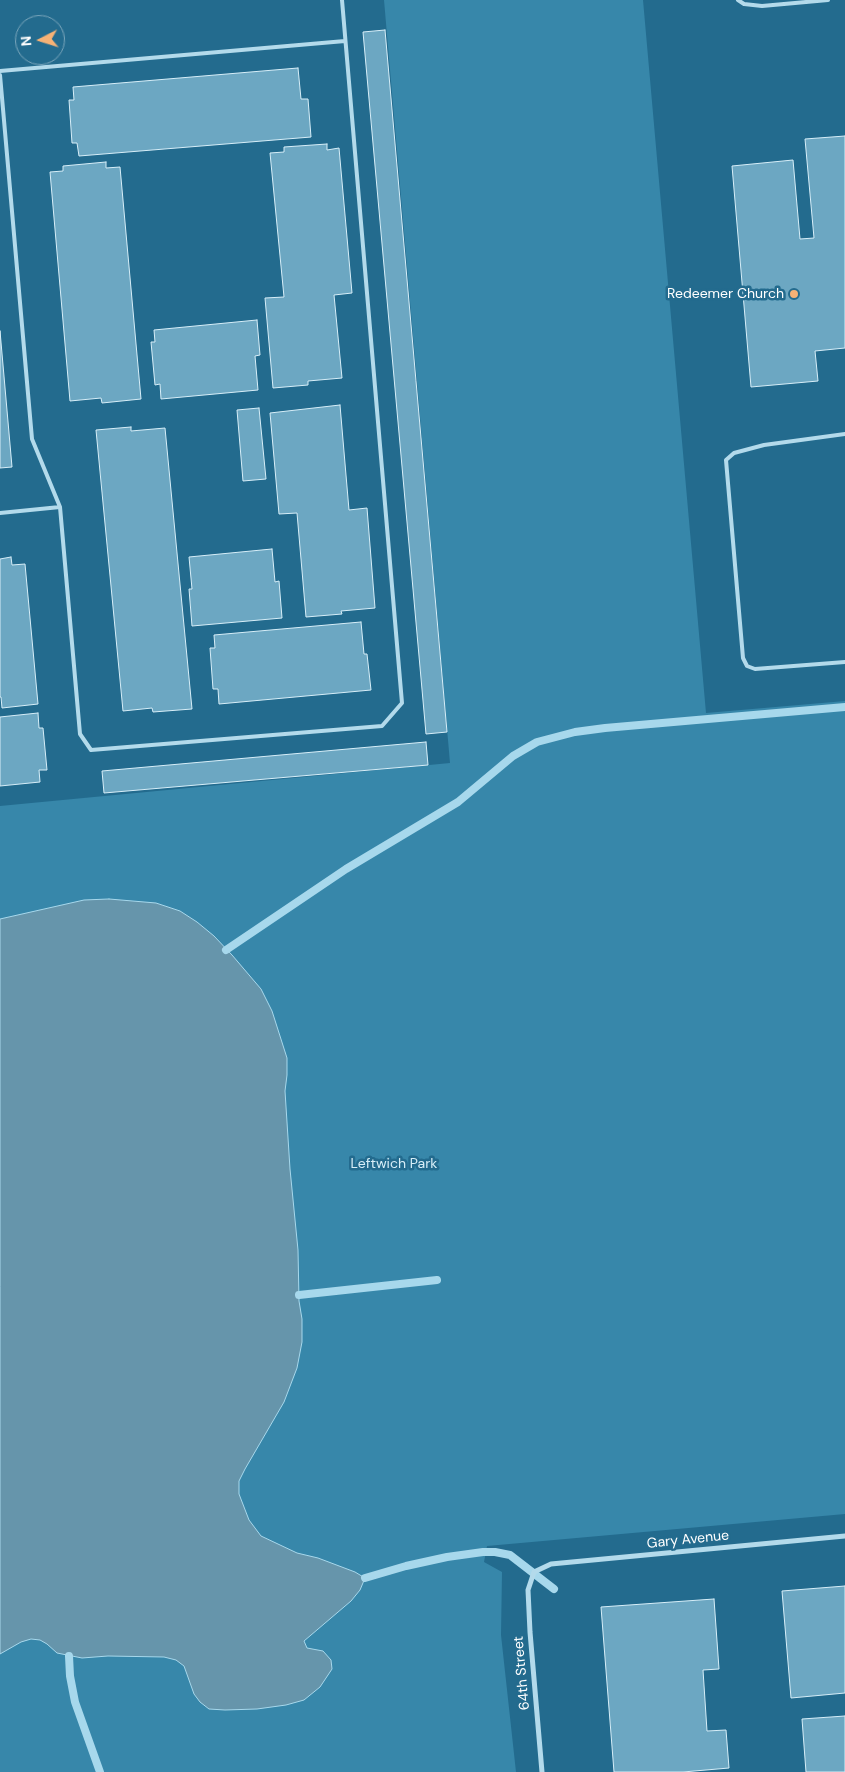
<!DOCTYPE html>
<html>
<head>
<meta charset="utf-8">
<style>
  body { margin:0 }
  #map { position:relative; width:845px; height:1772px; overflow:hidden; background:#236b8e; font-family:"DM Sans",sans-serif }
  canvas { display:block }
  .north { position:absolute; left:15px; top:15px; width:50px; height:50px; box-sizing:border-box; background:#236b8e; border:1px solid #7ba6bb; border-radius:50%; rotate:265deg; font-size:14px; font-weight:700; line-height:20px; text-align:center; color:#fff }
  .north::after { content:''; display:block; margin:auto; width:18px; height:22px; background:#f6b276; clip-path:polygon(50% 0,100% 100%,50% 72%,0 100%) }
</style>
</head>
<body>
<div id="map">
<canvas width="845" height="1772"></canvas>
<div class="north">N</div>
</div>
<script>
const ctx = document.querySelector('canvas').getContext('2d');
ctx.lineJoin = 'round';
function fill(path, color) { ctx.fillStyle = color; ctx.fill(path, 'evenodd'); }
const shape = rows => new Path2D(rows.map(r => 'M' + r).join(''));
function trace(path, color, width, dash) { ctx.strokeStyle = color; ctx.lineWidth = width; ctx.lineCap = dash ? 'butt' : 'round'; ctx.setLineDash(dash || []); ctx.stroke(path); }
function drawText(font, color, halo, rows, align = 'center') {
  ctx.font = font + ' "DM Sans",sans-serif'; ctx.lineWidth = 5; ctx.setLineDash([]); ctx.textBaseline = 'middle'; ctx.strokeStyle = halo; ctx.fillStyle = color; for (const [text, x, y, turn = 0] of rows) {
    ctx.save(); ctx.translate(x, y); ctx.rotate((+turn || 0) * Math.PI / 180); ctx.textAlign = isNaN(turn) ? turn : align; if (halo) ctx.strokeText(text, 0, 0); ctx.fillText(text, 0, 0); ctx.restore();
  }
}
const green = shape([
  [384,0,643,0,706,713,845,701,845,1514,487,1546,484,1562,502,1572,501,1635,516,1772,0,1772,0,806,450,763]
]);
const water = shape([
  [109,899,156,903,180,911,197,922,214,936,232,955,261,989,272,1011,287,1058,287,1075,285,1091,290,1169,298,1250,299,1301,302,1319,302,1342,297,1368,284,1402,245,1469,239,1481,239,1494,249,1520,261,1536,297,1553,318,1558,355,1572,365,1578,360,1590,351,1601,304,1641,307,1648,323,1651,331,1660,332,1669,320,1687,304,1700,286,1705,257,1709,225,1710,209,1709,200,1702,194,1694,184,1666,176,1660,164,1657,108,1656,82,1658,57,1653,47,1644,40,1640,31,1639,21,1642,0,1654,0,919,84,900,109,899]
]);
const stream = shape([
  [226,950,346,869,458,802,513,756,537,742,575,732,605,728,845,707],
  [299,1295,437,1280],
  [365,1578,406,1566,447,1557,483,1552,495,1552,510,1555,554,1589],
  [69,1656,70,1676,75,1702,100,1772]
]);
const building = shape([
  [385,30,447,732,426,734,363,32,385,30],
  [298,68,301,99,308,99,311,137,79,156,77,143,72,143,69,100,74,100,73,87,298,68],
  [845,136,845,348,815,351,818,381,751,387,732,166,793,160,800,239,814,238,805,139,845,136],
  [327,144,327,150,339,148,352,293,334,295,342,378,308,381,308,385,273,388,265,298,284,297,270,153,284,152,284,147,327,144],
  [106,162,106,168,120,167,141,399,102,403,101,398,70,401,50,172,63,171,63,166,106,162],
  [257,320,260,355,255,356,258,390,161,399,160,384,155,385,151,342,155,342,154,330,257,320],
  [0,331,12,467,0,468,0,331],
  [340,405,349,510,367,508,375,608,341,611,342,614,306,617,297,513,279,514,270,413,340,405],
  [259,408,266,479,243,481,237,410,259,408],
  [131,427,131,431,165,428,192,709,153,712,152,708,123,711,96,430,131,427],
  [272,549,275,582,279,581,282,618,192,626,189,589,192,589,189,557,272,549],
  [11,557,12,565,25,564,38,704,2,708,1,697,0,697,0,559,11,557],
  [361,622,364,654,367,654,371,690,219,704,218,689,213,689,210,648,215,648,214,635,361,622],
  [38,713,39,728,43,728,47,770,39,770,40,782,0,786,0,717,38,713],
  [426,742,428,765,104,793,102,771,426,742],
  [845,1586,845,1693,791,1698,782,1591,845,1586],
  [714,1599,719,1669,703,1670,707,1731,726,1730,729,1768,683,1772,614,1772,601,1607,714,1599],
  [845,1716,845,1772,806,1772,802,1719,845,1716]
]);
const service = shape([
  [738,0,744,4,762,6,828,0],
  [0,71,345,41],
  [0,75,32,439,60,507],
  [845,434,764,445,734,453,726,460,743,658,747,666,755,669,845,662],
  [0,513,60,507,80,734,91,750,382,726,402,703,342,0]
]);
const minor = shape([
  [542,1772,530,1632,528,1590,534,1572,551,1564,845,1536]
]);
const markers = [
  [794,294,5,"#f6b276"]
];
const poiNames = [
  ["Redeemer Church",784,294]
];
const parkNames = [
  ["Leftwich Park",394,1164]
];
const streetNames = [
  ["Gary Avenue",688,1540,-6],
  ["64th Street",522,1673,-95]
];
fill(green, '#3787aa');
fill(water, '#6695ab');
trace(water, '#a7d8ec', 1);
trace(stream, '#a7d8ec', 8);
fill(building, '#6ca7c2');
trace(building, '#d7eef8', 1);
trace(service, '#b3daeb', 4);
trace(minor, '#b3daeb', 5);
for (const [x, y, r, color] of markers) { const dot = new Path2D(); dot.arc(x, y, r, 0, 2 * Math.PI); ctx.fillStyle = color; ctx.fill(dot); trace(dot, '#236b8e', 2); }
drawText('14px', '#fff', '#236b8e', poiNames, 'right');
drawText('14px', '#d7eef8', '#236b8e', parkNames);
drawText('14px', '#fff', '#236b8e', streetNames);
</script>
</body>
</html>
